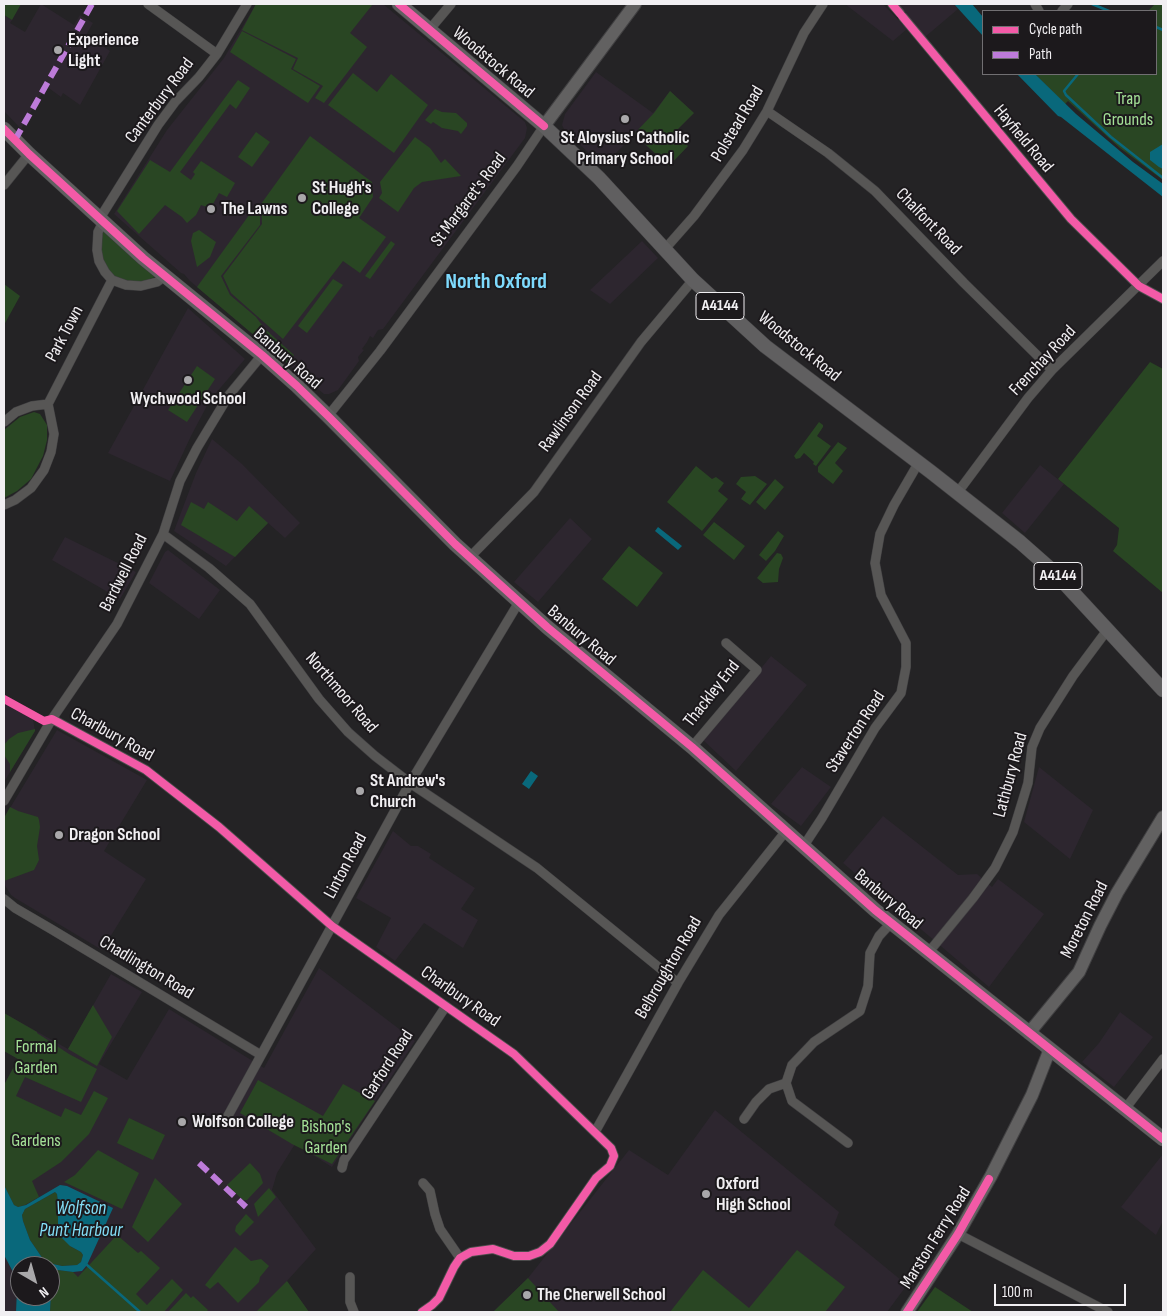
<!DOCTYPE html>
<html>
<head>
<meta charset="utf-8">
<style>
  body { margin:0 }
  #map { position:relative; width:1167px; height:1316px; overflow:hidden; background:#242325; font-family:"Sofia Sans Condensed",sans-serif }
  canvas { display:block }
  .frame { position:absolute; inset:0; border:5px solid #f1eff2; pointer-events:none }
  .legend { position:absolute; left:982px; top:10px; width:175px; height:65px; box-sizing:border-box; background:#1c191c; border:1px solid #716f72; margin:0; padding:6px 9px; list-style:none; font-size:15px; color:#f1eff2 }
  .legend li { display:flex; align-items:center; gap:10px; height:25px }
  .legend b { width:25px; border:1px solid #716f72 }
  .north { position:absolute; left:10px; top:1256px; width:50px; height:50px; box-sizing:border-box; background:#1c191c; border:1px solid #716f72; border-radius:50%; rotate:142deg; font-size:14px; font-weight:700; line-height:20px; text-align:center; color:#f1eff2 }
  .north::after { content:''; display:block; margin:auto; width:18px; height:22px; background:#a9a8aa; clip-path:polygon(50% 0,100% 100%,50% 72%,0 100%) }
  .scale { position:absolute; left:994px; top:1284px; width:132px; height:22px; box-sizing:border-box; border:2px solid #f1eff2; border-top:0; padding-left:6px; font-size:15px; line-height:18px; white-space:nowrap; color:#f1eff2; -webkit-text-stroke:4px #1c191c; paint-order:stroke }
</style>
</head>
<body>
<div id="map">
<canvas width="1167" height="1316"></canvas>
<div class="frame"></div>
<ul class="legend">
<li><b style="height:6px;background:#f35aa7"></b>Cycle path</li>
<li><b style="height:6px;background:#bd7bd9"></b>Path</li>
</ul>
<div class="north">N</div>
<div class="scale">100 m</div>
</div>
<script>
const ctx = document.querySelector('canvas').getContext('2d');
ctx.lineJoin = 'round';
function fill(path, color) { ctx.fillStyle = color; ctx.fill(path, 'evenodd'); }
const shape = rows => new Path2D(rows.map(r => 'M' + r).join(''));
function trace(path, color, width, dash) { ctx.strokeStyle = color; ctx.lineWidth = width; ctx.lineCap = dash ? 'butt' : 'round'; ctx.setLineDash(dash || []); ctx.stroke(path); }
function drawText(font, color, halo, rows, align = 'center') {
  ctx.font = font + ' "Sofia Sans Condensed",sans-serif'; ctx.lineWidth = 4; ctx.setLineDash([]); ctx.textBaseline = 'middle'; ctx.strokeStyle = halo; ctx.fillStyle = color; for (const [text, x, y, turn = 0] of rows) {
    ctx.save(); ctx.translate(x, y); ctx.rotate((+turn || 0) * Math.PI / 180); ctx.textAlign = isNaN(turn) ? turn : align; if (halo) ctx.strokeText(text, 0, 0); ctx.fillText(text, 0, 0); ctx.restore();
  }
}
const built = shape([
  [41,4,74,25,80,15,93,23,86,35,110,51,80,105,63,93,61,97,46,86,21,129,4,111,4,15,12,20,10,23,25,32],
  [256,4,383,4,525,122,527,128,525,138,383,329,378,330,373,338,370,336,367,342,362,349,364,350,358,357,359,361,338,390,329,394,324,394,288,364,190,281,184,274,181,273,114,214,167,130,224,58],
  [845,4,883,4,907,29,893,41],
  [897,4,954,4,958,9,925,37],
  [596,72,653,113,670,91,694,113,674,133,688,146,669,166,634,135,603,166,565,131,562,125,565,114],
  [642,241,658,258,610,304,590,290],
  [188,308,245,359,210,400,191,436,170,481,108,453],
  [212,439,242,464,300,523,285,538,268,523,226,566,174,531,196,473],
  [1040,465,1064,484,1025,533,1002,513],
  [570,518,592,539,538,602,514,582],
  [65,537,136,572,120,599,52,560],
  [168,550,220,590,199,619,149,583,165,552],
  [771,656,807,685,736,771,703,740],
  [4,703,33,719,35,731,4,782],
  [57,730,147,780,104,851,146,879,102,950,15,898,11,895,4,884,4,818],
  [802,767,831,787,801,826,771,804],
  [1039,767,1093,810,1070,859,1024,822],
  [883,816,958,875,977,874,992,887,998,879,1044,914,989,987,843,863],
  [393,831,411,846,418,846,431,854,429,858,475,888,461,909,478,920,463,948,424,923,395,961,376,947,391,918,356,898],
  [319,968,415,1041,332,1167,295,1144,277,1173,272,1190,316,1249,287,1281,309,1312,4,1312,4,1085,18,1059,4,1051,4,1013,68,1049,111,974,142,992,99,1064,127,1080,169,1009,264,1068],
  [20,1266,50,1266,50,1296,20,1296],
  [1120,1012,1153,1037,1114,1087,1082,1062,1099,1043],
  [715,1110,839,1212,834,1225,907,1285,887,1312,493,1312,528,1278,629,1150,668,1175],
  [1163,1154,1163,1221,1156,1235,1121,1207]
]);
const green = shape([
  [4,4,21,4,12,20,4,15],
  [256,4,373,4,350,33,367,47,324,103,315,98,323,86,293,69,298,58,242,30],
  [1155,4,1163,4,1163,180,1120,148,1068,101,1065,104,1035,74,1156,74,1156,11,1148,11],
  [242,31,296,59,291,69,320,86,308,103,230,52],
  [353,73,377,92,391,74,428,105,394,153,328,105],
  [238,80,250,88,236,109,230,104,180,172,191,180,195,174,193,172,201,161,235,183,227,197,219,193,213,204,212,203,210,206,207,207,201,205,196,215,187,223,182,217,165,205,139,234,117,211,150,160,170,172],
  [670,91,694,113,674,133,688,146,669,166,634,134,654,113],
  [435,109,442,112,456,113,467,123,467,126,461,134,458,131,442,128,433,122,431,124,425,120],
  [256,132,270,142,252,167,238,157],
  [310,136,372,182,373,197,359,218,386,237,360,273,343,261,283,339,231,293,223,276,262,224,261,204],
  [415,137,430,148,441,163,445,159,461,176,422,182,414,188,398,212,379,198,382,193,380,182],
  [260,210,260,225,221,276,230,295,256,317,265,329,294,355,288,364,197,287,252,211],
  [104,229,155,277,145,281,127,282,115,277,107,269,102,260,101,237],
  [199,230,216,242,210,257,197,267,191,241,193,233],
  [391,241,395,244,370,279,365,276],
  [333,279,343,285,307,333,298,326],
  [4,284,20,296,4,325],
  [1150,362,1163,369,1163,593,1113,551,1117,545,1119,528,1058,479],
  [197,366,215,379,187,422,168,410],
  [34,412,40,414,47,425,47,440,43,456,31,479,17,491,4,498,4,430,20,417],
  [819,422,823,425,823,427,817,436,831,446,816,466,813,464,814,462,804,453,800,458,796,459,794,456],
  [838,442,847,448,835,463,843,471,833,484,818,472,818,467],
  [696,466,712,479,716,477,724,483,718,491,728,499,702,531,667,502],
  [755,476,767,484,750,505,741,499,746,492,736,484,741,477],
  [775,479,784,487,765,510,756,502],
  [191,502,204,509,208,502,237,521,249,506,268,523,235,557,181,525],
  [714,522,745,546,734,560,703,535],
  [778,531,784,536,775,551,766,561,759,555],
  [629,546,663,573,637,607,602,579],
  [777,553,781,554,783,558,779,569,778,582,763,583,757,578],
  [35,729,35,731,10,772,10,764,4,755,4,745,9,739,18,733],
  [10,807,18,811,38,817,39,820,40,827,37,846,39,860,34,870,4,881,4,818],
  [93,1005,112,1037,97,1066,68,1049],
  [4,1013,37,1032,37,1033,69,1054,97,1069,81,1102,25,1077,16,1096,61,1117,65,1108,81,1115,94,1091,108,1098,89,1134,61,1162,32,1181,39,1197,25,1205,18,1207,14,1205,4,1185,4,1085,18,1059,4,1051],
  [258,1080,323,1116,343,1084,375,1101,332,1164,292,1144,240,1113],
  [129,1118,165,1135,153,1160,117,1143],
  [98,1150,139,1173,122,1209,64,1182,75,1175],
  [250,1163,260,1174,263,1183,247,1200,243,1200,227,1185],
  [155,1178,182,1204,148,1242,132,1227],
  [269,1188,276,1197,258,1217,254,1204],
  [55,1192,57,1194,58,1202,58,1223,70,1246,81,1252,83,1255,81,1262,77,1265,62,1266,53,1264,43,1259,30,1240,23,1221,22,1215,25,1209],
  [246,1214,254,1222,240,1236,235,1231,236,1226],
  [117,1235,138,1253,141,1251,160,1268,136,1294,147,1305,172,1279,183,1290,164,1312,50,1312,51,1292,50,1269,73,1272,78,1277],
  [235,1247,251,1261,261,1259,269,1266,260,1277,259,1282,238,1303,218,1282,210,1289,205,1285],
  [797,1250,845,1287,825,1312,670,1312,703,1270,749,1308],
  [528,1278,559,1312,493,1312],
  [287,1281,309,1312,256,1312],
  [935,1287,973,1312,917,1312],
  [186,1293,191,1298,193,1296,208,1310,206,1312,168,1312]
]);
const water = shape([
  [954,4,972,4,983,17,983,36],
  [1017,74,1035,74,1076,114,1133,162,1163,184,1163,197,1061,117,1058,116],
  [1163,144,1163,169,1159,167,1150,160,1150,152],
  [658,527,682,546,678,550,655,531],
  [531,771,538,776,529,789,522,784],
  [4,1185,14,1205,18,1207,26,1205,60,1185,67,1186,113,1208,87,1265,82,1271,73,1272,50,1269,50,1266,20,1266,20,1296,50,1296,50,1285,51,1292,50,1312,16,1312,17,1290,12,1270,4,1255],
  [55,1192,57,1194,58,1202,58,1223,60,1236,70,1246,81,1252,83,1255,81,1262,77,1265,62,1266,53,1264,43,1259,30,1240,23,1221,22,1215,25,1209]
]);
const stream = shape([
  [1092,4,1109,11],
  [1156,27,1163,30],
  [1078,74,1064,91,1066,95,1111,137,1163,178],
  [87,1265,140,1312]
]);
const street = shape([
  [148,4,217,54],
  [892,4,900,13],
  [1035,4,1039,11],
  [1062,11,1068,4],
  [903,17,1071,219,1139,286,1163,299],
  [430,29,451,4],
  [767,111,828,153,875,191,964,283,1052,370],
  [4,185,29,154],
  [100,218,158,125,175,102,199,77,217,54,247,4],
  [103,222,98,232,97,250,99,261,105,272,112,280,126,285,141,286,157,282,165,276],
  [664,250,694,216,743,150,767,111,804,33,823,4],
  [48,404,112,280],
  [328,416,380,351,517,166,544,126],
  [4,422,16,412,32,406,48,404,54,434,51,452,44,470,31,488,15,500,4,505],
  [958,492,1028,398,1052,370,1163,261],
  [163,534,209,568,250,604,319,699,348,732,375,756,410,783,537,868,678,983],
  [469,558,534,492,641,342,693,280],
  [52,719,146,770,219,827,332,926,514,1054,611,1148,614,1156,610,1166,596,1178,550,1244,540,1252,529,1256,514,1256,493,1249,471,1252,460,1258,454,1267,439,1298,432,1305,422,1312],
  [692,747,757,670,726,643],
  [4,801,52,719,117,624,163,534,180,481,197,448,229,395,262,355],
  [803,847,822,818,875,728,901,693,906,667,906,643,881,595,875,563,880,534,894,505,919,462],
  [4,899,15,908,51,929,261,1055],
  [928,953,973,898,995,868,1013,832,1028,783,1032,747,1040,728,1073,676,1108,629],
  [786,1083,792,1101,848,1143],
  [1125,1109,1163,1059],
  [744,1119,756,1102,769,1089,786,1083,792,1065,814,1042,860,1011,868,986,870,953,879,936,891,923],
  [224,1123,410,783,519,602],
  [595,1132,678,983,719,915,786,831],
  [342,1168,344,1160,446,1006],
  [423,1183,430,1191,435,1214,440,1229,460,1258],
  [958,1234,1108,1312],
  [350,1277,350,1302,354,1312]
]);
const secondary = shape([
  [544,126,635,4],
  [1029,1033,1079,972,1100,926,1117,893,1163,817],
  [907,1312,958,1234,991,1176,1032,1095,1050,1049]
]);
const primary = shape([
  [399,4,544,126,599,178,693,280,765,346,931,472,1020,542,1054,572,1163,690],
  [4,129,29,154,143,258,262,355,297,386,328,416,455,544,547,627,692,747,875,910,1163,1139]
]);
const quiet = shape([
  [15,140,92,4],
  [199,1163,246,1207]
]);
const cycleway = shape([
  [399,4,544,126],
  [892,4,1071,219,1139,286,1163,299],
  [4,129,29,154,143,258,262,355,297,386,328,416,455,544,547,627,692,747,875,910,1163,1139],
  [4,699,44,721,52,719,146,770,219,827,332,926,514,1054,611,1148,614,1156,610,1166,596,1178,550,1244,540,1252,529,1256,514,1256,493,1249,471,1252,460,1258,454,1267,439,1298,432,1305,422,1312],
  [907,1312,958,1234,989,1179]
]);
const markers = [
  [58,50,5,"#a9a8aa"],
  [625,119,5,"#a9a8aa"],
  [302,198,5,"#a9a8aa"],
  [211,209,5,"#a9a8aa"],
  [188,380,5,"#a9a8aa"],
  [360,791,5,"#a9a8aa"],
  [59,835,5,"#a9a8aa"],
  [182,1122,5,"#a9a8aa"],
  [706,1194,5,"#a9a8aa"],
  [527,1295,5,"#a9a8aa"]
];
const shields = [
  [720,306,48],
  [1058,576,48]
];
const shieldNames = [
  ["A4144",720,306],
  ["A4144",1058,576]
];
const poiNames = [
  ["Experience",68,40],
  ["Light",68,61],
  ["St Aloysius' Catholic",625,138,"center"],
  ["Primary School",625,159,"center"],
  ["St Hugh's",312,188],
  ["College",312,209],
  ["The Lawns",221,209],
  ["Wychwood School",188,399,"center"],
  ["St Andrew's",370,781],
  ["Church",370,802],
  ["Dragon School",69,835],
  ["Wolfson College",192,1122],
  ["Oxford",716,1184],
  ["High School",716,1205],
  ["The Cherwell School",537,1295]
];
const streetNames = [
  ["Woodstock Road",493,63,40],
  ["Canterbury Road",160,101,-53],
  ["Polstead Road",738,124,-59],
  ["Hayfield Road",1023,139,50],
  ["St Margaret's Road",469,200,-53],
  ["Chalfont Road",928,222,46],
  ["Park Town",65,334,-62],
  ["Woodstock Road",799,347,39],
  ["Banbury Road",287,359,41],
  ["Frenchay Road",1043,361,-47],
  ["Rawlinson Road",571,412,-54],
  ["Bardwell Road",124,573,-63],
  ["Banbury Road",581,636,40],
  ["Northmoor Road",341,693,49],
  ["Thackley End",712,694,-52],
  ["Staverton Road",856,732,-57],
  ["Charlbury Road",112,735,29],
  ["Lathbury Road",1011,775,-75],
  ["Linton Road",346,866,-62],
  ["Banbury Road",888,900,40],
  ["Moreton Road",1085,920,-63],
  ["Chadlington Road",146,968,31],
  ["Belbroughton Road",669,968,-60],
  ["Charlbury Road",460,997,35],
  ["Garford Road",388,1065,-57],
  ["Marston Ferry Road",936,1238,-58]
];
const parkNames = [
  ["Trap",1128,99],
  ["Grounds",1128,120],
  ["Formal",36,1047],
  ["Garden",36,1068],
  ["Bishop's",326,1127],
  ["Garden",326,1148],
  ["Gardens",36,1141]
];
const waterNames = [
  ["Wolfson",81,1209],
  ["Punt Harbour",81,1231]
];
const districtNames = [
  ["North Oxford",496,282]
];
fill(built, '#2d262f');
fill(green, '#294623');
fill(water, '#09687b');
trace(stream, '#09687b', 2.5);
trace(street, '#414042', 10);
trace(secondary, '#414042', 14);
trace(primary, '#414042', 15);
trace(street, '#575655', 9);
trace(secondary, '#626161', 12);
trace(primary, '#605f60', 14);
trace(quiet, '#bd7bd9', 6, [12, 6]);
trace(cycleway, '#f35aa7', 8);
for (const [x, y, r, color] of markers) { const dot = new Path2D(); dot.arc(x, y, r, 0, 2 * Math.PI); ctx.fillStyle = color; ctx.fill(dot); trace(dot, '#1c191c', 2); }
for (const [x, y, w] of shields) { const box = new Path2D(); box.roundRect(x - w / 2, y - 13.5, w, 27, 4); ctx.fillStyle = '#1c191c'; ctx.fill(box); trace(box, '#f1eff2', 1); }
drawText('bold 16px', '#f1eff2', null, shieldNames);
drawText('bold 18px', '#f1eff2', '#1c191c', poiNames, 'left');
drawText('18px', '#f1eff2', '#1c191c', streetNames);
drawText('18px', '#a4e197', '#1c191c', parkNames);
drawText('italic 19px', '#83dff8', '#1c191c', waterNames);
drawText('bold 22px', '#7edafd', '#1c191c', districtNames);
</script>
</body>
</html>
